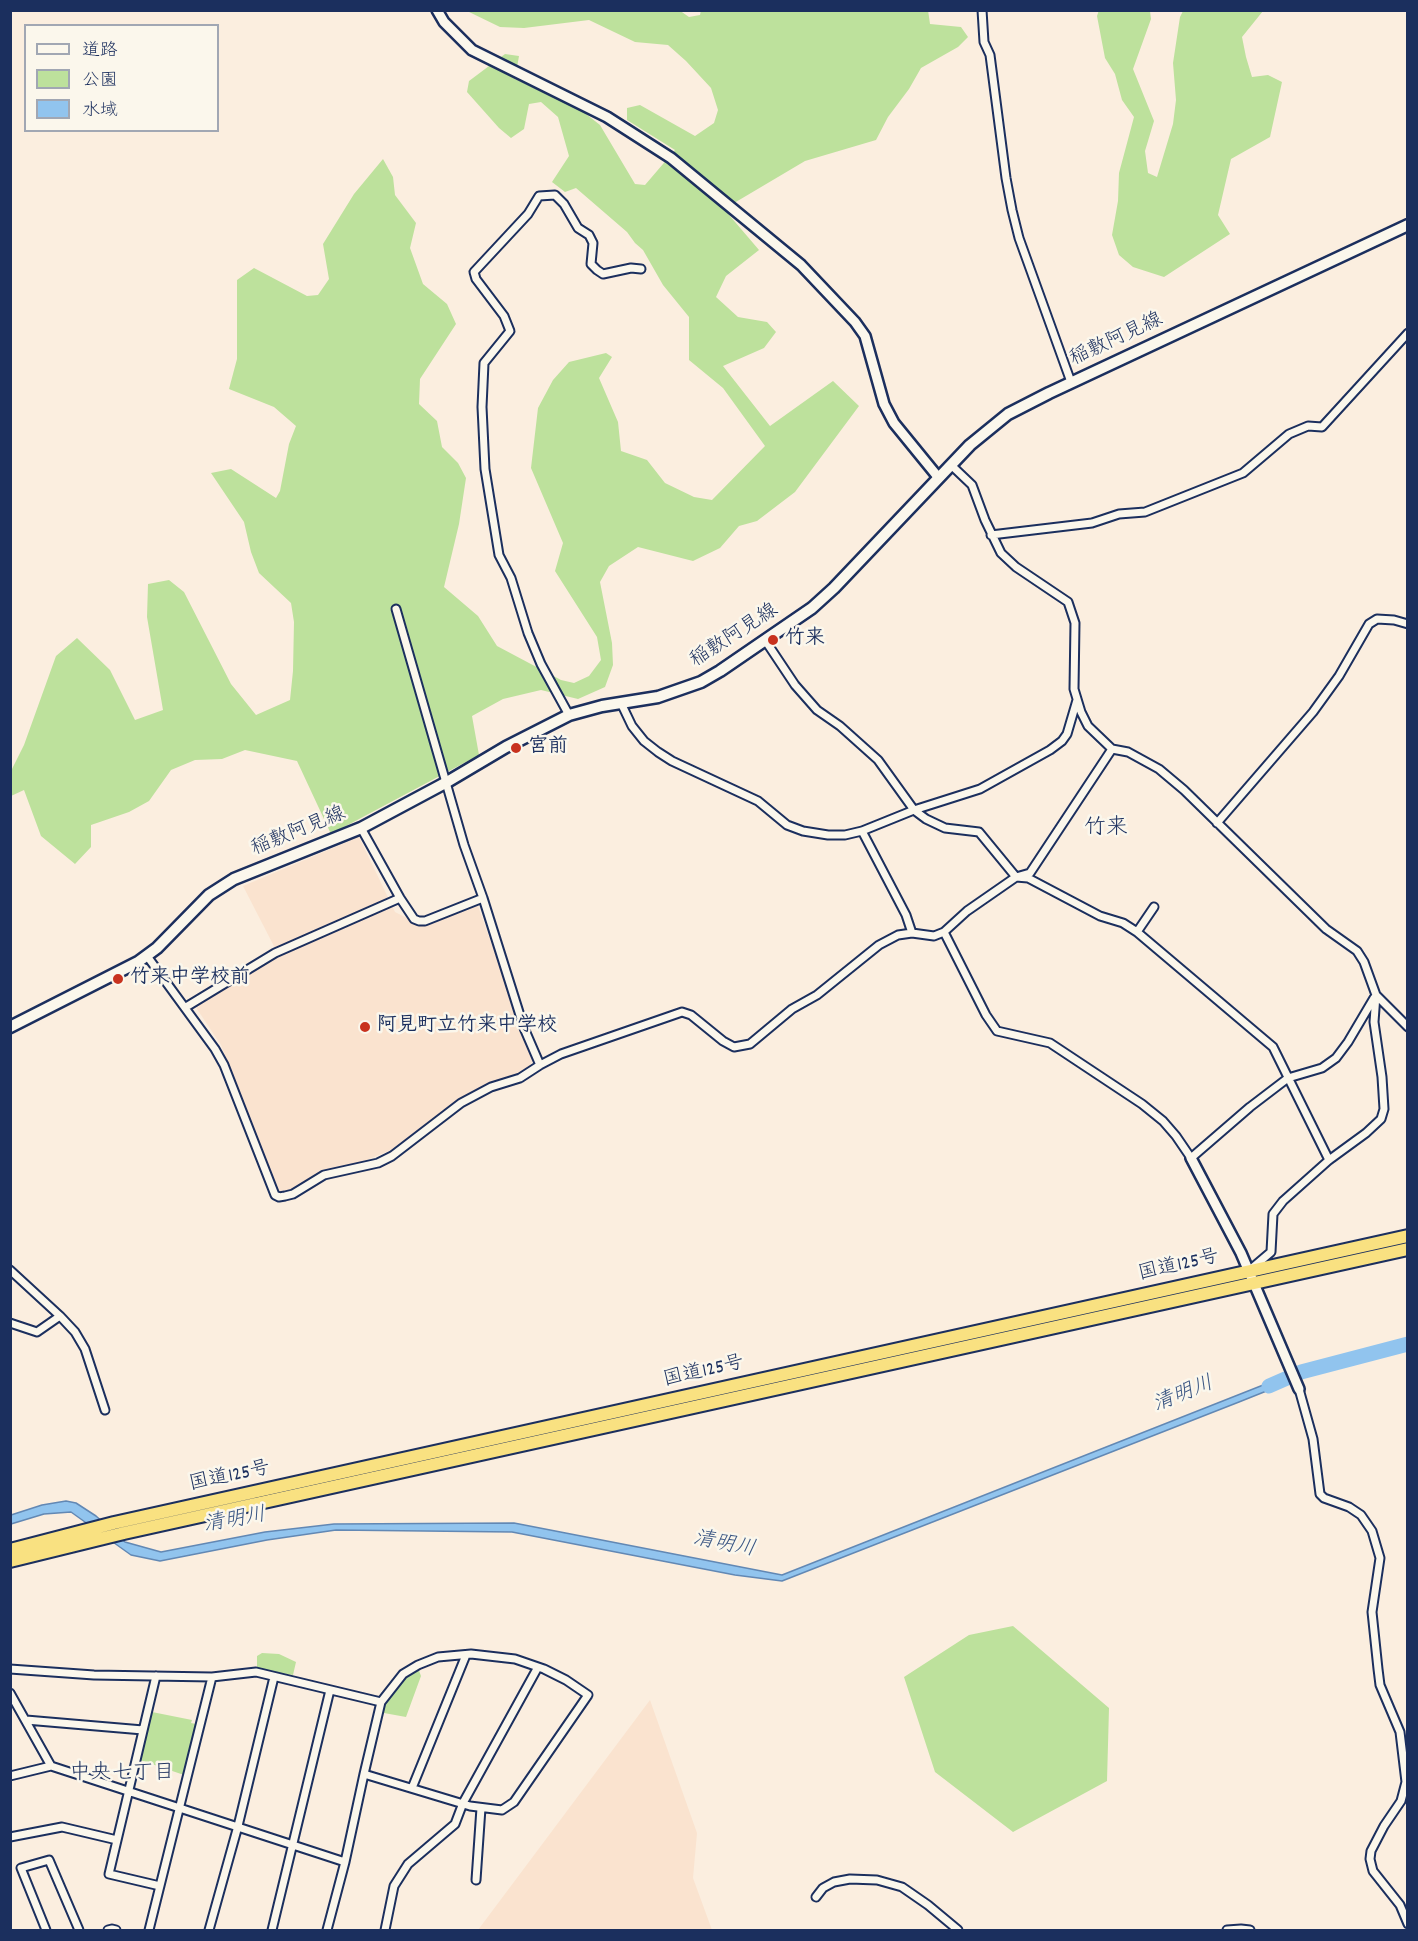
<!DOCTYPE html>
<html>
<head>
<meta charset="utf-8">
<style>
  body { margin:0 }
  #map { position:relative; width:1418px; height:1941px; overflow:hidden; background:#fbeedf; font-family:Dekko,"Klee One",sans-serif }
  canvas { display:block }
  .frame { position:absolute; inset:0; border:12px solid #1b2f5e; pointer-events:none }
  .legend { position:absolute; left:24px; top:24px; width:195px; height:108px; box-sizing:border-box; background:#fbf7ec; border:2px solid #a1a7b3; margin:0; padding:8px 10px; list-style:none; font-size:18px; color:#1b2f5e }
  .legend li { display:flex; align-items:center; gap:12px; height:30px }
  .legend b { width:30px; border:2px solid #a1a7b3 }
</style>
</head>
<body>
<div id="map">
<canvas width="1418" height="1941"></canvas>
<div class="frame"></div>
<ul class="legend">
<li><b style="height:8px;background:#fbf7ec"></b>道路</li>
<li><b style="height:16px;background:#bde19c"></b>公園</li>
<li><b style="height:16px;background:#91c4ee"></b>水域</li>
</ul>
</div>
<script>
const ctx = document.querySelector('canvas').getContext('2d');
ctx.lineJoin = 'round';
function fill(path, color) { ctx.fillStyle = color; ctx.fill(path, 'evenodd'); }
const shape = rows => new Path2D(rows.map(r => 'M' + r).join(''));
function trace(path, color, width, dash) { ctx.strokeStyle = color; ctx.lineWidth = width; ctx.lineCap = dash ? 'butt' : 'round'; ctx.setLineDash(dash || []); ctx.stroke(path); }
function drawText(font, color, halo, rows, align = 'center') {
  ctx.font = font + ' Dekko,"Klee One",sans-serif'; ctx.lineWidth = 5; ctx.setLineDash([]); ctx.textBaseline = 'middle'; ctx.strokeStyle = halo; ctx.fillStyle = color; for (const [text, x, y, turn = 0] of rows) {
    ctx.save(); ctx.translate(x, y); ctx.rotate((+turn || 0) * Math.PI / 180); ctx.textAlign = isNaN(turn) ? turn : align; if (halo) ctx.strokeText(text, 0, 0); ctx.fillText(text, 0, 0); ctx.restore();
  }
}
const built = shape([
  [359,837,395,912,421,925,478,906,533,1060,527,1071,465,1095,391,1150,364,1161,321,1170,296,1188,278,1192,275,1191,221,1045,197,1009,196,1003,278,954,243,886],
  [650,1700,697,1833,693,1878,712,1930,478,1930]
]);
const green = shape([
  [679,10,689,17,700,15,701,10,928,10,930,24,961,27,968,37,958,47,921,68,909,89,888,117,876,140,805,161,724,209,759,250,726,276,716,297,738,317,767,322,776,332,764,348,723,366,770,426,833,381,859,406,795,492,757,521,739,526,720,548,693,561,638,547,609,566,600,582,612,643,613,665,605,687,578,699,541,690,503,699,472,716,479,755,331,834,297,761,245,750,222,759,195,760,171,770,149,801,129,812,91,825,91,847,75,864,41,836,24,790,11,796,11,771,24,745,56,656,77,638,110,670,135,720,163,710,147,617,148,584,169,580,184,592,231,684,256,715,290,700,293,671,294,622,291,603,259,573,251,552,244,522,211,473,231,469,276,498,280,491,289,444,296,426,274,407,229,389,237,359,237,280,254,268,307,296,318,295,329,279,323,244,354,194,383,159,393,177,395,195,416,223,410,248,423,284,447,304,456,324,420,379,419,404,437,421,442,447,458,463,466,478,459,524,444,587,478,616,497,646,561,680,574,683,589,676,601,660,597,637,555,571,563,543,531,468,538,408,553,380,569,362,606,353,612,357,599,378,618,422,621,451,647,460,665,483,694,497,712,500,765,446,723,388,689,360,689,317,663,285,643,250,635,243,627,232,576,188,565,192,552,182,569,156,558,117,541,102,529,104,524,129,511,138,499,128,467,92,469,81,505,54,519,56,515,79,581,110,600,125,635,184,645,185,675,150,627,120,627,108,640,105,695,136,714,123,718,110,711,88,686,61,668,45,635,42,589,20,524,28,500,27,467,11],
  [1099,10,1150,11,1151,19,1133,69,1154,121,1145,151,1148,173,1157,177,1173,124,1176,100,1173,63,1180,17,1183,11,1263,11,1242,37,1246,57,1252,77,1268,75,1282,82,1270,137,1231,159,1218,215,1230,234,1164,277,1133,267,1119,255,1112,235,1118,201,1119,173,1134,117,1122,100,1115,74,1105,58,1097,16],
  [1013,1626,1109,1708,1107,1781,1013,1832,935,1772,904,1677,969,1635],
  [262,1653,279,1654,296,1662,293,1675,257,1669,257,1656],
  [418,1668,421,1676,406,1717,384,1713,384,1703,406,1677],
  [152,1712,192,1720,191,1723,196,1724,195,1738,184,1775,140,1760]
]);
const water = shape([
  [1286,1376,1289,1382,1239,1402,782,1581,735,1575,512,1532,336,1530,267,1540,160,1561,131,1555,71,1512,44,1514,11,1524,11,1515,42,1505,66,1501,76,1503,96,1516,125,1542,161,1552,265,1532,334,1524,514,1523,782,1575,1286,1376]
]);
const river = shape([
  [1269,1386,1301,1372,1408,1344]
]);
const minor = shape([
  [982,10,984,42,990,55,1006,178,1012,210,1019,238,1071,382],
  [951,465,972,485,985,520,1001,553,1016,567,1068,602,1075,623,1074,689,1081,712,1088,726,1112,749,1128,752,1159,769,1184,790,1326,929,1357,951,1364,962,1376,995,1374,1022,1382,1077,1384,1109,1381,1119,1366,1133,1329,1160,1283,1201,1273,1214,1271,1252,1251,1269],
  [991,535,1092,523,1119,514,1145,512,1243,473,1289,434,1308,426,1322,427,1408,333],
  [396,609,464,845,483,898],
  [765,640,795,685,817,710,840,726,878,760,914,810,926,819,945,828,979,832,1016,877,1028,878,1100,916,1123,923,1137,932,1273,1047,1329,1160],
  [621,703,632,726,644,741,658,752,672,761,758,801,787,825,803,831,828,835,845,835,862,831,914,810,980,789,1050,750,1062,741,1067,734,1077,700],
  [569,715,541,664,528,633,511,578,499,555,485,469,482,407,484,363,510,331,504,316,476,279,474,272,528,214,539,196,555,195,564,204,578,228,589,235,593,243,591,264,597,270,603,274,631,268,641,269],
  [1217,823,1313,712,1339,676,1369,624,1377,619,1394,620,1408,624],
  [361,828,400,898,414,919,419,921,425,921,483,898,524,1028,540,1065],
  [862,831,906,915,912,933],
  [944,932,986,1015,997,1031,1050,1043,1142,1104,1163,1121,1176,1136,1191,1158,1250,1107,1288,1078,1322,1068,1336,1058,1348,1042,1374,998],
  [1137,932,1154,907],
  [147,956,215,1049,224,1065,275,1195,279,1197,285,1196,293,1194,324,1175,378,1163,392,1156,461,1103,491,1087,520,1078,540,1065,561,1054,682,1012,691,1015,723,1041,734,1047,750,1044,792,1009,817,995,879,945,898,935,912,933,934,936,944,932,967,911,1016,877,1030,873,1112,749],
  [1376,995,1408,1027],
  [186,1007,275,953,400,898],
  [10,1270,60,1316,75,1332,85,1349,105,1410],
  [10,1323,37,1332,60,1316],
  [1299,1389,1313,1439,1320,1494,1324,1498,1349,1507,1361,1515,1372,1531,1380,1558,1372,1612,1378,1669,1380,1685,1400,1732,1406,1782,1401,1801,1384,1826,1371,1851,1370,1859,1373,1871,1400,1905,1408,1924],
  [10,1669,94,1675,212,1677,256,1672,381,1702],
  [156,1676,109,1874,160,1886],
  [10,1693,51,1766],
  [26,1720,143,1730],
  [10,1776,51,1766,345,1862],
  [412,1788,466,1655],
  [10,1837,62,1827,117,1840],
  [476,1880,481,1808],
  [816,1897,823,1888,834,1882,850,1879,877,1880,902,1887,928,1905,958,1930],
  [46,1930,21,1868,49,1860,79,1930],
  [108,1930,112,1929,116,1930],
  [149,1930,212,1677],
  [209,1930,238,1826,274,1677],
  [272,1930,330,1690],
  [327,1930,345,1862,364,1774,381,1702,403,1674,418,1665,438,1657,471,1654,515,1659,544,1669,566,1680,588,1695,514,1802,502,1810,470,1806,364,1774],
  [385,1930,394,1886,408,1864,455,1824,463,1803,538,1667],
  [1227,1930,1241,1929,1250,1930]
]);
const tertiary = shape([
  [437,10,444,22,472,50,607,117,671,158,801,265,855,322,865,336,884,404,894,423,938,477],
  [1191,1158,1241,1253,1299,1389]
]);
const secondary = shape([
  [10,1027,138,962,157,948,209,895,234,879,361,828,447,782,506,747,569,715,602,706,658,697,701,682,720,671,812,608,834,588,970,445,1008,414,1049,393,1408,225]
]);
const trunk = shape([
  [10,1550,114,1523,1408,1236],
  [10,1561,124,1533,1408,1249]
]);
const markers = [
  [773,640,6,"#c8321e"],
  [516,748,6,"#c8321e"],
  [118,979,6,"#c8321e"],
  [365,1027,6,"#c8321e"]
];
const streetNames = [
  ["稲敷阿見線",1117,341,-25],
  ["稲敷阿見線",735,637,-33],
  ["稲敷阿見線",299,833,-22],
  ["国道125号",1179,1267,-13],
  ["国道125号",704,1373,-13],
  ["国道125号",230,1478,-12]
];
const poiNames = [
  ["竹来",785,640],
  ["宮前",528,748],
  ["竹来中学校前",130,979],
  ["阿見町立竹来中学校",377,1027]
];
const waterNames = [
  ["清明川",1184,1396,-22],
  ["清明川",235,1522,-10],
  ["清明川",724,1546,11]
];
const neighbourhoodNames = [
  ["中央七丁目",122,1775]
];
const quarterNames = [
  ["竹来",1106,830]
];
fill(built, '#fae3cf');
fill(green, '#bde19c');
fill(water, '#91c4ee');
trace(water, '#6288b4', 1.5);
trace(river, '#91c4ee', 15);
trace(minor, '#1b2f5e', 11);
trace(tertiary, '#1b2f5e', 14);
trace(secondary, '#1b2f5e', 15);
trace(trunk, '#1b2f5e', 16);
trace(minor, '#fbf7ec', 7);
trace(tertiary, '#fbf7ec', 9);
trace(secondary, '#fbf7ec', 10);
trace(trunk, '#f9e181', 12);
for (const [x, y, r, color] of markers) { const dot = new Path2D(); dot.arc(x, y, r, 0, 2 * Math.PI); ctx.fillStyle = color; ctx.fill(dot); trace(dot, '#fbf7ec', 2); }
drawText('20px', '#1b2f5e', '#fbf7ec', streetNames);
drawText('bold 20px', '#1b2f5e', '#fbf7ec', poiNames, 'left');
drawText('italic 21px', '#385482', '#fbf7ec', waterNames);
drawText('21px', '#1b2f5e', '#fbf7ec', neighbourhoodNames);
drawText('22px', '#1b2f5e', '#fbf7ec', quarterNames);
</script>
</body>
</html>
